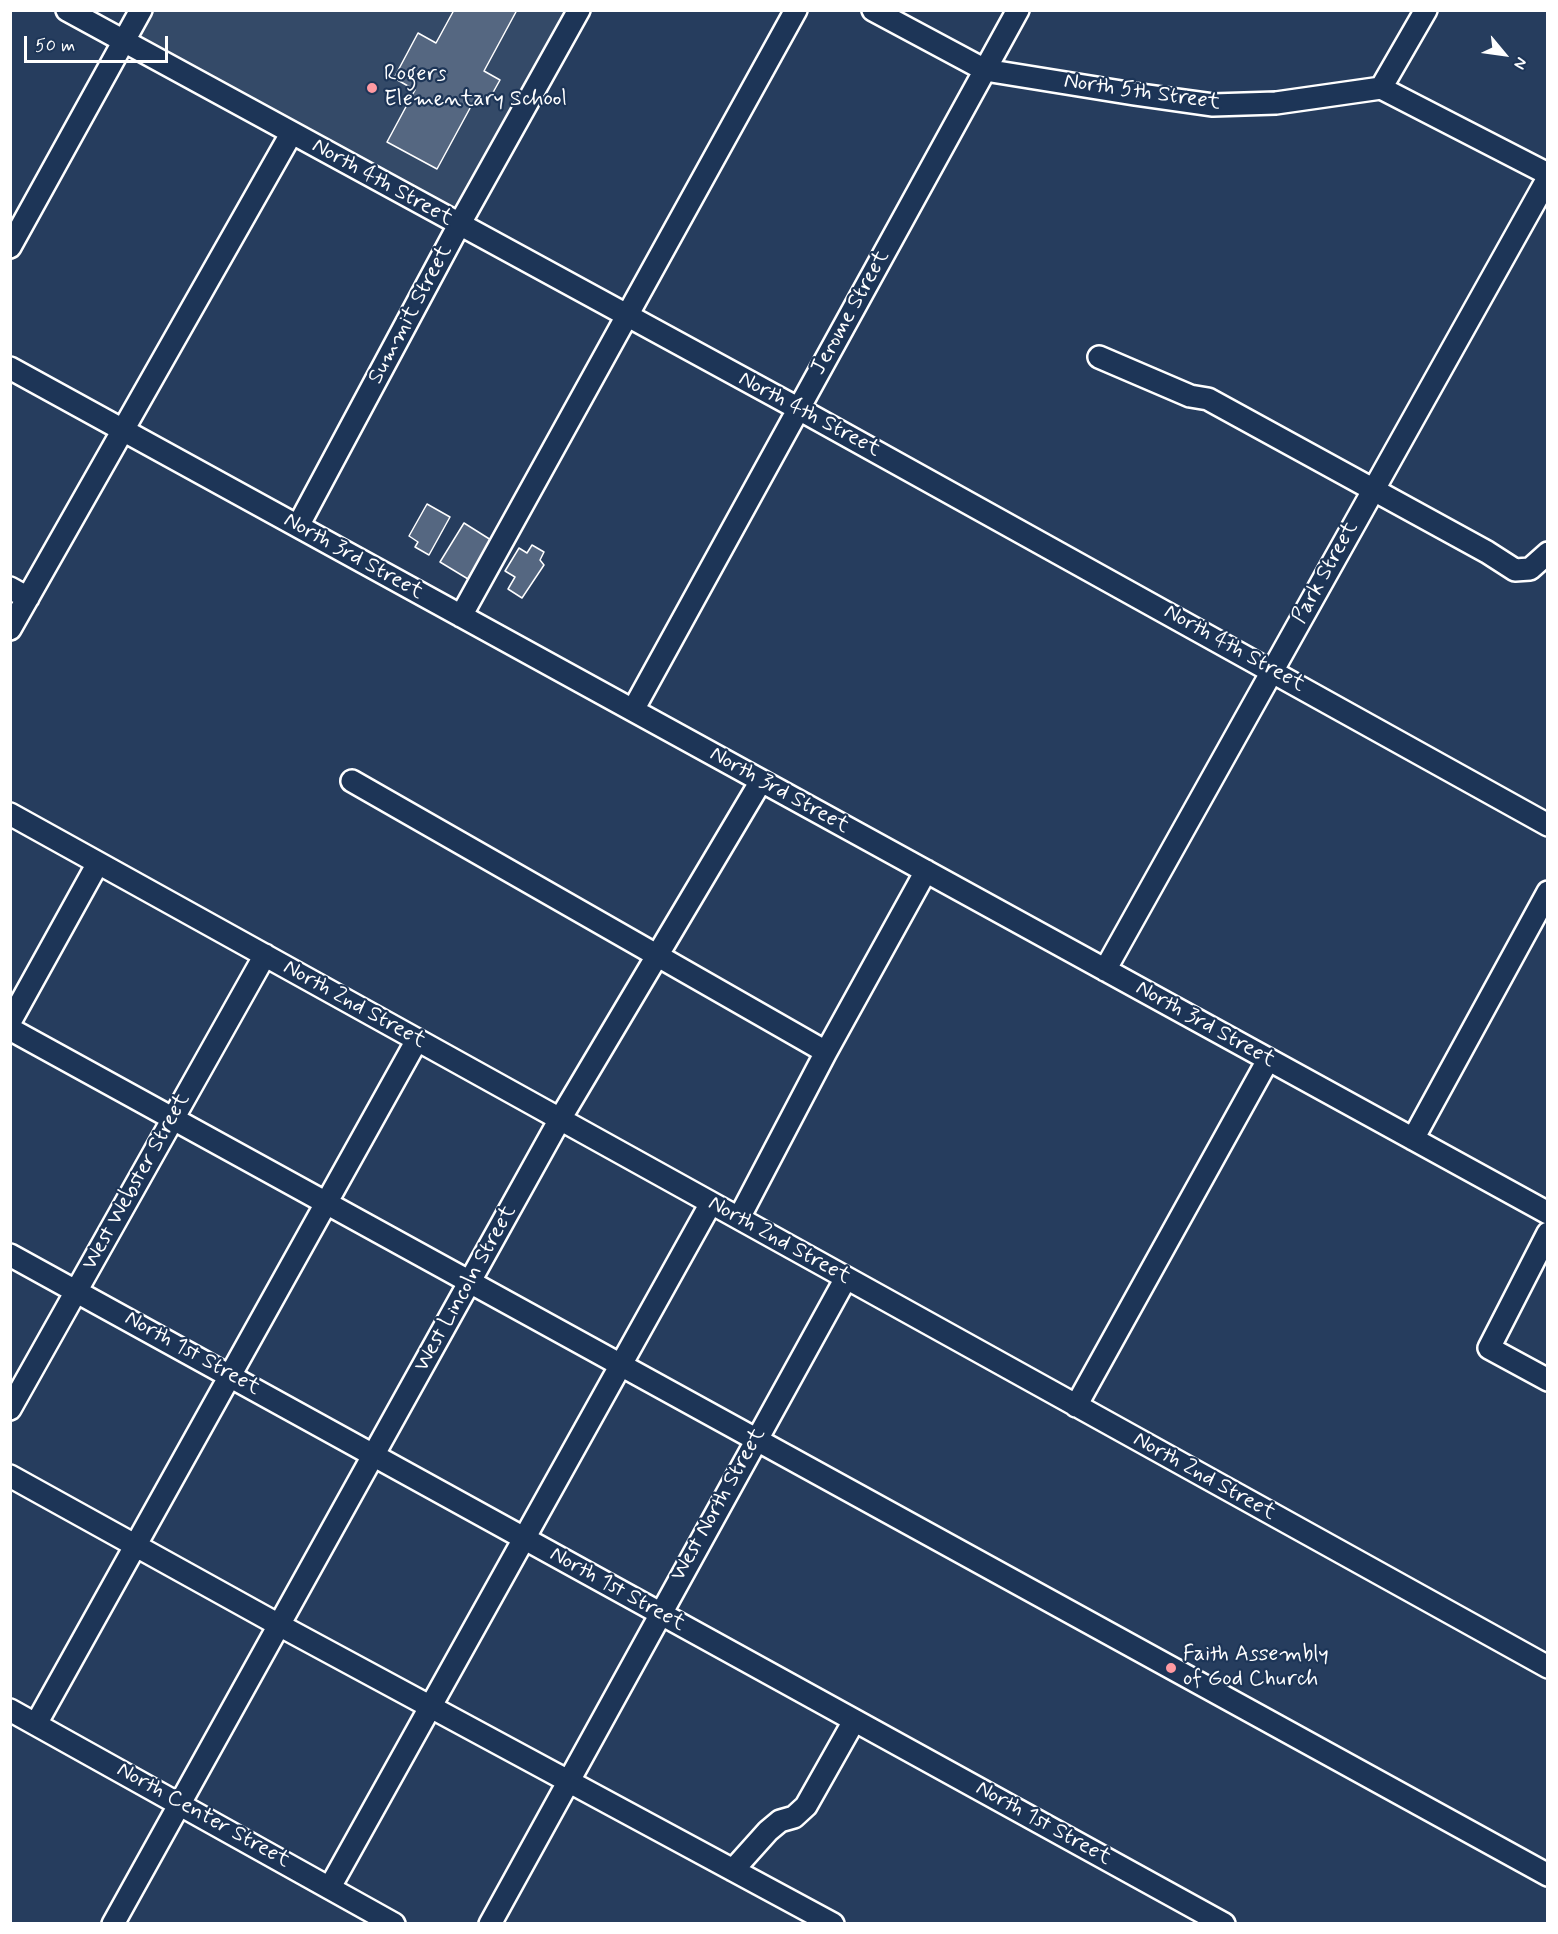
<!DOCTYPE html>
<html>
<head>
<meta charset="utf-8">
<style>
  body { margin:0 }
  #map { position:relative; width:1558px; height:1934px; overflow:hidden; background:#263d5e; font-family:Mynerve,sans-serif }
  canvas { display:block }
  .frame { position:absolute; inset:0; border:12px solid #fff; pointer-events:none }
  .north { position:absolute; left:1474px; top:24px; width:60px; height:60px; -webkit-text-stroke:4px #1d3557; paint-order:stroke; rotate:119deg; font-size:16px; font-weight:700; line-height:24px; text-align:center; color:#fff }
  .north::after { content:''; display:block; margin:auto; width:21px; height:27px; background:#fff; clip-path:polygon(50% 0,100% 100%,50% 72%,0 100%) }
  .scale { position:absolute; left:24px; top:36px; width:144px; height:27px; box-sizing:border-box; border:3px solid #fff; border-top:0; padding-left:8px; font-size:18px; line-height:21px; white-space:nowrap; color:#fff; -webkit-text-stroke:4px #1d3557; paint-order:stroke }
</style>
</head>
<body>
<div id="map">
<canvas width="1558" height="1934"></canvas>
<div class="frame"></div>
<div class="north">N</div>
<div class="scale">50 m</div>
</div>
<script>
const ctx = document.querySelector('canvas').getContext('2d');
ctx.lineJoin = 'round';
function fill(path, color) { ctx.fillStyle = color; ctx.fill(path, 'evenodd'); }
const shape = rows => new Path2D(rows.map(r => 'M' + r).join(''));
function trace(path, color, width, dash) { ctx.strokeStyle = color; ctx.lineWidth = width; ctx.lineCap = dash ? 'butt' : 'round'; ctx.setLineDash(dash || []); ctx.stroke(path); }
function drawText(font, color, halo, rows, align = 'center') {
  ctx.font = font + ' Mynerve,sans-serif'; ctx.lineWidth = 4.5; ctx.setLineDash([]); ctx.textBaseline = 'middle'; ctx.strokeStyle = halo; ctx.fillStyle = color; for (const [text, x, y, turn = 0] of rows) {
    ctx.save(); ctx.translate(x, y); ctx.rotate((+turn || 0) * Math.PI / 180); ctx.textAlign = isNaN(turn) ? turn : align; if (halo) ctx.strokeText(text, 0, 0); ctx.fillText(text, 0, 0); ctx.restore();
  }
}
const built = shape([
  [141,11,579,11,459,225,124,42]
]);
const building = shape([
  [454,10,517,10,484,71,500,80,486,105,475,99,437,169,387,142,415,90,394,78,418,33,436,43,454,10],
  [427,504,450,517,429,555,415,547,418,542,409,536,427,504],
  [464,523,491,540,468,579,440,562,464,523],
  [532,545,544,552,540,560,544,565,522,598,508,589,515,577,505,571,519,548,527,553,532,545]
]);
const minor = shape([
  [67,10,799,409,1548,825],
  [873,10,985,70,1134,94,1213,105,1276,103,1381,88,1548,174],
  [1381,88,1426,10],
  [10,247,141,10],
  [1099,357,1190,396,1208,399,1487,552,1515,570,1530,569,1548,553],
  [10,368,1548,1213],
  [298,526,459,225,579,10],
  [10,588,28,598],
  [461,616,796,10],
  [10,629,291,134],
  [633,710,1018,10],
  [352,781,826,1052,926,871],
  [10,814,1548,1667],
  [1105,970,1548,178],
  [10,1022,98,863],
  [10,1029,1548,1875],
  [1413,1139,1548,892],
  [739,1218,826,1052],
  [1548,1233,1489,1348,1548,1380],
  [10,1255,1224,1924],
  [1076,1406,1268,1060],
  [10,1409,265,955],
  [10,1476,279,1625,833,1924],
  [10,1710,394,1924],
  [36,1724,417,1040],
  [733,1870,768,1831,780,1821,794,1817,806,1806,854,1721],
  [330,1887,711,1203],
  [113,1924,560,1119,761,781],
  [490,1924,846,1278]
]);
const markers = [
  [372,88,6,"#ff9aa2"],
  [1171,1668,6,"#ff9aa2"]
];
const poiNames = [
  ["Rogers",384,75],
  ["Elementary School",384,100],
  ["Faith Assembly",1183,1655],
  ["of God Church",1183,1680]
];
const streetNames = [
  ["North 5th Street",1142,93,8],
  ["North 4th Street",382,183,29],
  ["Jerome Street",851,313,-61],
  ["Summit Street",411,315,-62],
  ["North 4th Street",809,415,28],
  ["North 3rd Street",353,557,29],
  ["Park Street",1326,573,-61],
  ["North 4th Street",1234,649,29],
  ["North 3rd Street",779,791,29],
  ["North 2nd Street",354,1005,29],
  ["North 3rd Street",1205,1025,29],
  ["West Webster Street",137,1182,-61],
  ["North 2nd Street",779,1241,29],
  ["West Lincoln Street",466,1289,-61],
  ["North 1st Street",192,1354,29],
  ["North 2nd Street",1204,1477,29],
  ["West North Street",719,1505,-61],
  ["North 1st Street",617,1590,29],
  ["North Center Street",203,1816,29],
  ["North 1st Street",1043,1824,29]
];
fill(built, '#344a68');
fill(building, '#556781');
trace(building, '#fff', 1.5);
trace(minor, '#fff', 26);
trace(minor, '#1d3557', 21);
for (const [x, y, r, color] of markers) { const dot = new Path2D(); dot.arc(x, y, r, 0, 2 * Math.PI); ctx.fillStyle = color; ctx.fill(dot); trace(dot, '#1d3557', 2); }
drawText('22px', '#fff', '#1d3557', poiNames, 'left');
drawText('22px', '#fff', '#1d3557', streetNames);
</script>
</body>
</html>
